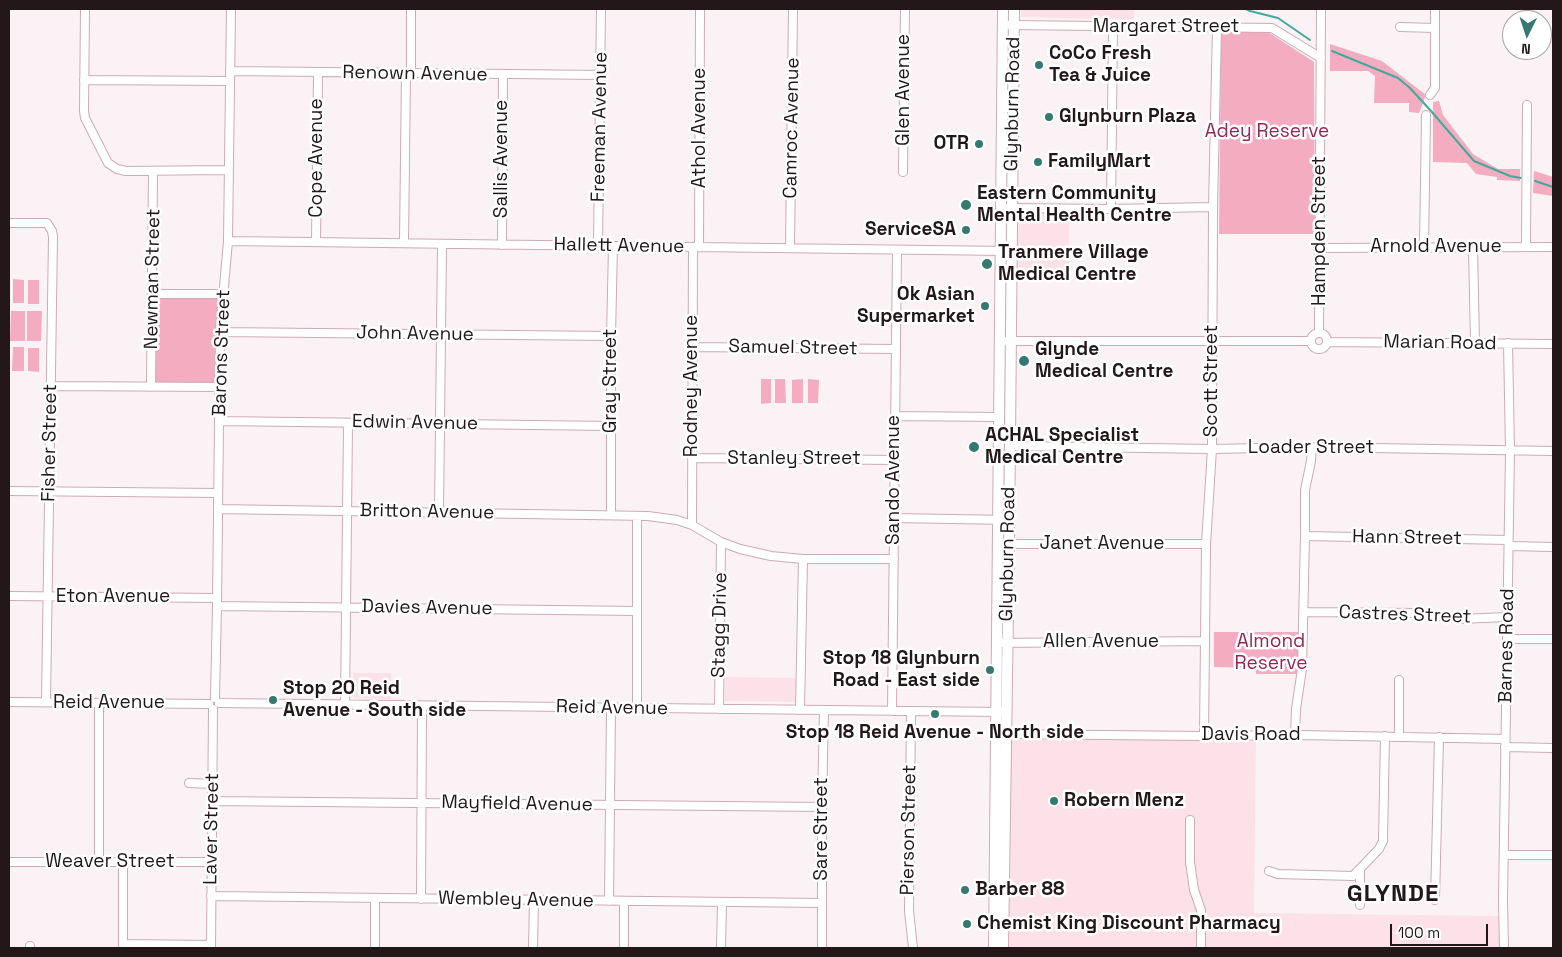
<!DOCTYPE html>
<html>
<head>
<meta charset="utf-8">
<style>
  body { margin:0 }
  #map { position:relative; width:1562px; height:957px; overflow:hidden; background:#faf2f4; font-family:"Space Grotesk",sans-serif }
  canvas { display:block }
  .frame { position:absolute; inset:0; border:10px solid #23171a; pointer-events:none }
  .north { position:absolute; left:1502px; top:10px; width:50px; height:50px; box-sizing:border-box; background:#fff; border:1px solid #a7a2a3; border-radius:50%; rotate:184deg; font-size:14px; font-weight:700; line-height:20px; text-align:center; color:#23171a }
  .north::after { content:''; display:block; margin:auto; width:18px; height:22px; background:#357a6f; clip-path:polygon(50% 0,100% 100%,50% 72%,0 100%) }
  .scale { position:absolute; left:1390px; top:924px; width:98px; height:22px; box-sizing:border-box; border:2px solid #23171a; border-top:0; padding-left:6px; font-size:15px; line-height:18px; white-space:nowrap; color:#23171a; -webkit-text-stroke:4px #fff; paint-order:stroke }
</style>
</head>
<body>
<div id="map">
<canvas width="1562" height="957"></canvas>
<div class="frame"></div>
<div class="north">N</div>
<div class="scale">100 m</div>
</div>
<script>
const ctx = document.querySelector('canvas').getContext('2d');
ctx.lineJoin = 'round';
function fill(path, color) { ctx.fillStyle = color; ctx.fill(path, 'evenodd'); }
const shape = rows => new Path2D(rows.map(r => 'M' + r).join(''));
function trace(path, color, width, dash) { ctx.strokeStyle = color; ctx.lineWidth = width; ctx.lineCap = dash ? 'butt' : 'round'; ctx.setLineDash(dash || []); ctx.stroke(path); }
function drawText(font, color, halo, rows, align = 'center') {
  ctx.font = font + ' "Space Grotesk",sans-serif'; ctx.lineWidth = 5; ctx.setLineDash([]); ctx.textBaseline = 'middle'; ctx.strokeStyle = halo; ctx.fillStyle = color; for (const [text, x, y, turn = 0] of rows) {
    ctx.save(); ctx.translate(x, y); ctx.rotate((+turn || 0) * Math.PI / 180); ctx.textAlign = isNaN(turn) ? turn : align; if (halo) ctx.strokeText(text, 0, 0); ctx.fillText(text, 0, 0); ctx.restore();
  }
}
const built = shape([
  [1021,9,1134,9,1134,20,1021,17],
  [1014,211,1069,212,1069,271,1014,270],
  [353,673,391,673,391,699,353,698],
  [725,677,797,678,797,702,725,701],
  [1010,740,1256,740,1254,913,1499,916,1499,948,1008,948]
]);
const green = shape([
  [1221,30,1268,32,1314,62,1315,234,1219,234],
  [1330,44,1382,61,1426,95,1419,113,1409,112,1409,103,1374,103,1375,76,1368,71,1330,71],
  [1439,101,1443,115,1473,154,1498,169,1520,169,1520,181,1497,180,1497,177,1476,174,1467,163,1433,162,1433,102],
  [1534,171,1553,177,1553,196,1533,193],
  [13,279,24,280,24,303,13,303],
  [28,280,39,280,39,304,28,304],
  [153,294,223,294,219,387,151,387],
  [11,311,25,311,25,341,10,341],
  [27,311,42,311,41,341,27,341],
  [13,347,24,347,24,371,12,371],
  [28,348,39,348,39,372,28,371],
  [761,379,771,379,771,403,761,404],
  [775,379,785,379,786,403,775,403],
  [803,379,803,403,792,403,792,380],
  [808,379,819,380,818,403,808,403],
  [1214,632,1300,632,1298,674,1256,674,1256,668,1214,667]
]);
const stream = shape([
  [1246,9,1250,11,1278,18,1310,40],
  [1332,51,1398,78,1410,88,1431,111,1474,161,1510,176,1521,178],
  [1535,181,1553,187]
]);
const minor = shape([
  [85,9,84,111,85,118,108,163,117,169,126,171,228,170],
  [411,9,411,74],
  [1009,25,1272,28,1321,58],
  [1400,27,1435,28],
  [230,71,601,75],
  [84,80,230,81],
  [1430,95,1435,88,1435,9],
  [903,172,905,9],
  [1008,208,1111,209,1213,207],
  [1111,209,1113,27],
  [9,223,47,223,52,231,53,237,46,702],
  [228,241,1006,251],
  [316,242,318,73],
  [404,243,406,73],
  [502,245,503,74],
  [598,246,601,9],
  [1526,246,1527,105],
  [699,247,700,9],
  [1473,247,1475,343],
  [790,248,793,9],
  [1319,248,1553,247],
  [1424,248,1426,115],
  [153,294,223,294],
  [220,332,611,336],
  [1319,333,1321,9],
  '1311 341a8 8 0 1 1 16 0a8 8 0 1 1-16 0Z',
  [1006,341,1311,341],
  [1327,342,1553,344],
  [692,347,895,349],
  [51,386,219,387],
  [151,387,153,171],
  [895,416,1000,417],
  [219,421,611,426],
  [1010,446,1212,449,1312,447,1553,451],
  [692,458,895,460],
  [9,491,218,493],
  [218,509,648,516,677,520,692,525,721,542,740,549,771,556,803,559,894,559],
  [439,513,442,244],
  [611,515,611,336,613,246],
  [637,516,637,708],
  [894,518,1009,520],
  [692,525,693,247],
  [1305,536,1508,540],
  [999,544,1206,544],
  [1509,546,1553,547],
  [9,596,217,598],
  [217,606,637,611],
  [1304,612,1414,613,1460,619,1507,617],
  [1507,639,1553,639],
  [997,643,1205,641],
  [215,698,217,606,220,332,228,241,231,9],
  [9,702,209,704],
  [99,703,99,861],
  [219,703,1001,712],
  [345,706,348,423],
  [719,709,721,542],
  [800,710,803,559],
  [892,711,897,250],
  [911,711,909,911,913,948],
  [1001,734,1204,736,1302,735,1505,739],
  [1295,735,1296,709,1302,669,1305,536,1305,490,1311,461,1312,447],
  [1204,736,1206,544,1212,449,1213,207,1217,27],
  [1399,736,1399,680],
  [1505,747,1553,748],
  [189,783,213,784],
  [212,801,822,807],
  [1190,820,1190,862,1194,890,1201,910,1201,948],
  [1504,855,1553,855],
  [9,862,211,862],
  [1269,871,1278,874,1353,876,1379,849,1383,841,1385,736],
  [211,896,822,903],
  [375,898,375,948],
  [421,899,422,706],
  [1435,900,1439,737],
  [609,901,611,708],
  [624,901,624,948],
  [1360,905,1360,869],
  [123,944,211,945],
  [30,946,30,948],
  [123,948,123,861],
  [211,948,213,709],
  [533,948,534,900],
  [721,948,722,902],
  [822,948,822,807,824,710],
  [1504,948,1503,901,1510,451,1508,343]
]);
const major = shape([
  [994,948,1003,9],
  [1003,948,1009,544,1014,9]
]);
const markers = [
  [1039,65,5,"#357a6f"],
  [1049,117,5,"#357a6f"],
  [979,144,5,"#357a6f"],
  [1038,162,5,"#357a6f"],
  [966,205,6,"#357a6f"],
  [966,230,5,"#357a6f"],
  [987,264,6,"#357a6f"],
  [985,306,5,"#357a6f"],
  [1024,361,6,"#357a6f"],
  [974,447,6,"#357a6f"],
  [990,670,5,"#357a6f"],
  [273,700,5,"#357a6f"],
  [935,714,5,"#357a6f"],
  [1054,801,5,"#357a6f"],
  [965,890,5,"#357a6f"],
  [967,924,5,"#357a6f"]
];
const streetNames = [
  ["Margaret Street",1166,27],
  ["Renown Avenue",415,74,1],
  ["Glen Avenue",904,90,-90],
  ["Glynburn Road",1013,104,-89],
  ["Freeman Avenue",600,127,-89],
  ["Athol Avenue",700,128,-90],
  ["Camroc Avenue",792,128,-89],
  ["Cope Avenue",317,158,-90],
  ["Sallis Avenue",502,159,-90],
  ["Hampden Street",1320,231,-90],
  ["Hallett Avenue",619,246,1],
  ["Arnold Avenue",1436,247],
  ["Newman Street",153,279,-89],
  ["John Avenue",415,334,1],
  ["Marian Road",1440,343,1],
  ["Samuel Street",793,348,1],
  ["Barons Street",222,353,-88],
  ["Gray Street",611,381,-90],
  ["Scott Street",1212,381,-90],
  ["Rodney Avenue",692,386,-90],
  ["Edwin Avenue",415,423,1],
  ["Fisher Street",50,443,-89],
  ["Loader Street",1311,448],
  ["Stanley Street",794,459],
  ["Sando Avenue",894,480,-90],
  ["Britton Avenue",427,512,1],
  ["Hann Street",1407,538,1],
  ["Janet Avenue",1102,544],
  ["Glynburn Road",1008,554,-89],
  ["Eton Avenue",113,597],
  ["Davies Avenue",427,608,1],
  ["Castres Street",1405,615,2],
  ["Stagg Drive",720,625,-89],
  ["Allen Avenue",1101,642],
  ["Barnes Road",1507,646,-89],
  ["Reid Avenue",109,703],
  ["Reid Avenue",612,708,1],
  ["Davis Road",1251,735],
  ["Mayfield Avenue",517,804,1],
  ["Laver Street",212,829,-89],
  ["Sare Street",822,829,-90],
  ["Pierson Street",909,830,-89],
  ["Weaver Street",110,862],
  ["Wembley Avenue",516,900,1]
];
const poiNames = [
  ["CoCo Fresh",1049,54],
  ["Tea & Juice",1049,76],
  ["Glynburn Plaza",1059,117],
  ["OTR",969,144,"right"],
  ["FamilyMart",1048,162],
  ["Eastern Community",977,194],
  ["Mental Health Centre",977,216],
  ["ServiceSA",956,230,"right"],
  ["Tranmere Village",998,253],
  ["Medical Centre",998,275],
  ["Ok Asian",975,295,"right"],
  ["Supermarket",975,317,"right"],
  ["Glynde",1035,350],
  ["Medical Centre",1035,372],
  ["ACHAL Specialist",985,436],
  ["Medical Centre",985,458],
  ["Stop 18 Glynburn",980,659,"right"],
  ["Road - East side",980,681,"right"],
  ["Stop 20 Reid",283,689],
  ["Avenue - South side",283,711],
  ["Stop 18 Reid Avenue - North side",935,733,"center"],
  ["Robern Menz",1064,801],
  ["Barber 88",975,890],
  ["Chemist King Discount Pharmacy",977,924]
];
const parkNames = [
  ["Adey Reserve",1267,132],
  ["Almond",1271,642],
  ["Reserve",1271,664]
];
const districtNames = [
  ["GLYNDE",1393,894]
];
fill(built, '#fde1e8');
fill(green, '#f4acc1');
trace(stream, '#43a999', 2);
trace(minor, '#ceabb4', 10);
trace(major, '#ceabb4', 12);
trace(minor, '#fff', 8);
trace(major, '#fff', 10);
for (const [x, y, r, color] of markers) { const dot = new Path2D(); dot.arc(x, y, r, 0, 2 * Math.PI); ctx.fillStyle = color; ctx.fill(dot); trace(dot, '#fff', 2); }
drawText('19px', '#23171a', '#fff', streetNames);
drawText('bold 19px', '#23171a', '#fff', poiNames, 'left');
drawText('19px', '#952553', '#fff', parkNames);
ctx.letterSpacing = '1px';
drawText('bold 24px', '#23171a', '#fff', districtNames);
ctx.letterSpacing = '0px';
</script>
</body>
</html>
